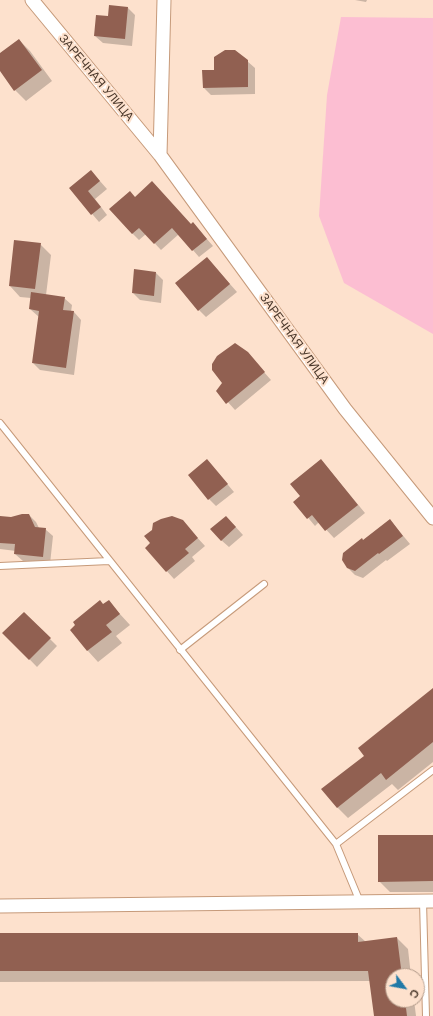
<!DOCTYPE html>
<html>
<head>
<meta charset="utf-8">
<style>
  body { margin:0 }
  #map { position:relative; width:433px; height:1016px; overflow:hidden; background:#fde1cd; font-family:Arial,sans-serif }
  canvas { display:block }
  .north { position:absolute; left:385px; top:968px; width:40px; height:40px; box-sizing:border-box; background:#fde1cd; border:1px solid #b59d8c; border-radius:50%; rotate:122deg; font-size:11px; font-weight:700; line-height:16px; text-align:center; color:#49372a }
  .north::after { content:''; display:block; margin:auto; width:14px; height:18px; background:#2079a7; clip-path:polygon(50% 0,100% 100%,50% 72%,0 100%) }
</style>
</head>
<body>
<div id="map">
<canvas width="433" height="1016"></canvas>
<div class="north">С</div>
</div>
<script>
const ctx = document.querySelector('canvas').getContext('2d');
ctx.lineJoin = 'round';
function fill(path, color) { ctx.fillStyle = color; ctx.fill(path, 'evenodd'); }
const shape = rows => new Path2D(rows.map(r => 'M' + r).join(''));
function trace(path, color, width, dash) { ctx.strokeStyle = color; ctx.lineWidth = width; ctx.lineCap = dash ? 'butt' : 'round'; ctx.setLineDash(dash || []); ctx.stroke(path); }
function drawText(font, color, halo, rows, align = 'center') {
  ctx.font = font + ' Arial,sans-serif'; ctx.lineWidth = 4; ctx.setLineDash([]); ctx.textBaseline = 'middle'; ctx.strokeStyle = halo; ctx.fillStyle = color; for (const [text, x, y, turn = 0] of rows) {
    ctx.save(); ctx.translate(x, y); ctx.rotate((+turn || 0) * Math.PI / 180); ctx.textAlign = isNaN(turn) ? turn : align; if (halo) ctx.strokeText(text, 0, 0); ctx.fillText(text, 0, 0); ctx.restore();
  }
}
const green = shape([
  [341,17,433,18,433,334,344,283,319,216,327,95]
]);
const shadow = shape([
  [355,0,367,0,366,2],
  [128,8,135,15,132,46,103,43,95,36,109,17],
  [19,40,30,51,52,81,26,101,15,90,0,70,0,54],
  [247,61,255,68,255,94,211,95,204,88,215,71],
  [91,171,107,189,95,199,107,215,99,222,70,188],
  [135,198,191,225,193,223,213,246,199,257,179,234,161,250,146,234,139,240,132,233],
  [40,244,51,255,46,295,64,298,72,305,71,312,74,312,81,320,74,375,40,370,33,363,39,317,30,309,31,298,20,297,10,286],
  [207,258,237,292,206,317,199,310],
  [156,273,163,280,161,303,140,300,133,293],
  [247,353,271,380,235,410,218,391],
  [207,460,234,492,216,506,209,499],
  [321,460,365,513,334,538,319,522,315,526,295,502,302,497],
  [29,515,36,522,39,528,45,529,53,536,50,564,23,561,15,554,16,551,0,549,0,517,11,518],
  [390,520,410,544,387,561,386,560,363,578,355,575,348,568,363,541],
  [182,521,205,546,192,557,195,561,174,579,146,548],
  [233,524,243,535,229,547,221,540],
  [108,601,130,625,116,636,122,643,98,662,88,651,71,630],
  [24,613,57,646,37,667,4,633],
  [433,689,433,762,398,790,392,784,348,818,337,807,365,756],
  [433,836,433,892,390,892,379,881],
  [0,934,357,934,366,942,397,938,408,949,411,976,393,976,393,1000,414,1000,416,1016,375,1016,371,981,0,982]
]);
const building = shape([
  [109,5,128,7,125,39,94,36,96,15,108,16],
  [19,39,42,70,14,91,0,71,0,53],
  [225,50,235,50,248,60,248,87,203,88,202,70,214,70,214,57],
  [91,170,100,181,88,191,101,207,91,215,69,188],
  [152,181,191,224,193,222,207,239,192,251,172,228,154,244,139,228,132,234,109,209,130,191,135,197],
  [14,240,41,243,35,289,9,286],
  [207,257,230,284,198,311,175,283],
  [134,269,156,272,154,296,132,293],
  [31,292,65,297,63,310,74,311,66,368,32,363,39,311,29,309],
  [235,343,248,352,265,372,226,404,216,391,222,383,212,370,212,364,217,356],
  [207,459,228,484,208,500,188,475],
  [321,459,358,505,325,531,312,515,307,519,293,502,300,496,290,484],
  [22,514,29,514,35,527,46,528,43,557,14,554,15,544,0,543,0,516,11,517],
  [172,516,183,520,198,538,185,549,189,553,166,572,145,548,150,543,144,536,152,530,153,523,161,519],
  [226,516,236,527,221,541,210,529],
  [390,519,403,536,379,554,378,553,355,571,347,568,342,560,343,553,362,538,363,540],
  [100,600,103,604,109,600,120,614,106,625,112,632,87,651,70,630,75,625,73,622],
  [24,612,51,638,29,660,2,633],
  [433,688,433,742,386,780,381,773,337,808,321,789,364,756,358,748],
  [378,835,433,835,433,881,378,882],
  [0,933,358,933,358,942,397,937,402,976,393,976,393,1000,405,1000,407,1016,374,1016,368,971,0,971]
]);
const lane = shape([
  [0,423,336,844,360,902],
  [0,566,109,561],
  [180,650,264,584],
  [336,844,433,770],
  [423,901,426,1016]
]);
const street = shape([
  [32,0,160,155,345,409,433,518],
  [160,155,164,0],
  [0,906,433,901]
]);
const streetNames = [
  ["ЗАРЕЧНАЯ УЛИЦА",96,78,50],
  ["ЗАРЕЧНАЯ УЛИЦА",294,339,54]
];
fill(green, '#fcbed2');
fill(shadow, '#0003');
fill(building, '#916051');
trace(lane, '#c69a7a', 8);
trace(street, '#c69a7a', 15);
trace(lane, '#fff', 6);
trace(street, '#fff', 13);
drawText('12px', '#49372a', '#fde1cd', streetNames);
</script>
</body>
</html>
